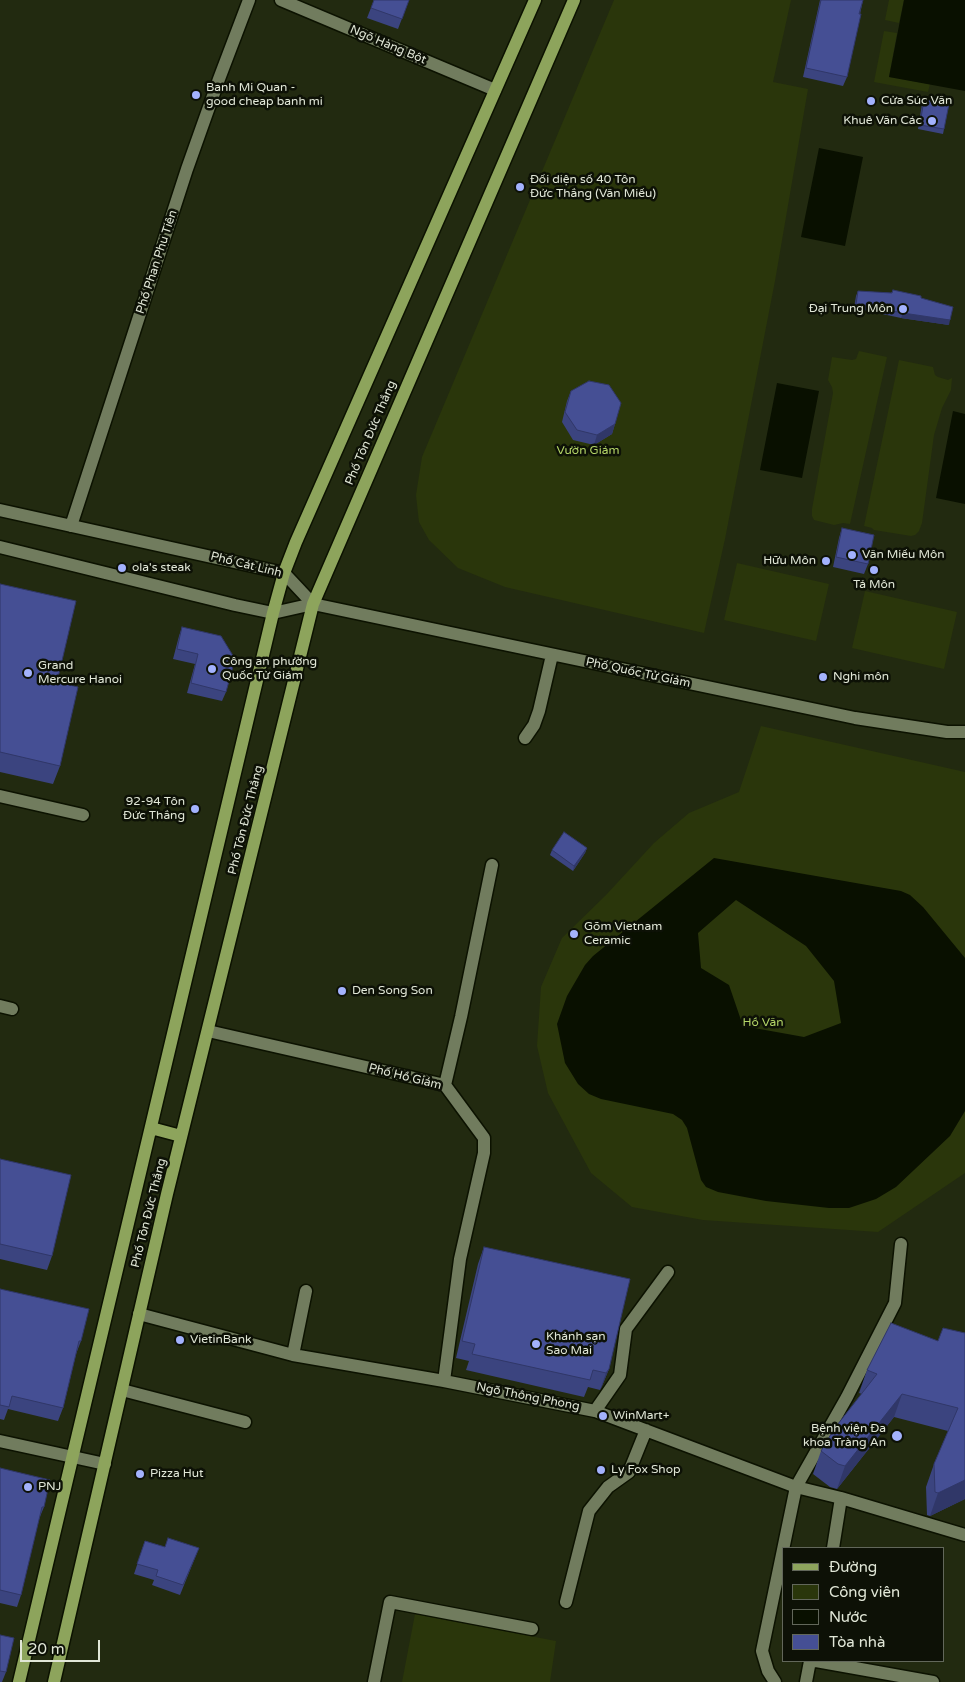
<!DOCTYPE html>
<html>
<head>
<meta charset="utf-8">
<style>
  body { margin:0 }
  #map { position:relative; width:965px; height:1682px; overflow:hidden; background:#222a10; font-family:"Varela Round",sans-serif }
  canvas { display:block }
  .legend { position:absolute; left:782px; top:1547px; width:162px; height:115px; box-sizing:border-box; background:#0d1106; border:1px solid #62675a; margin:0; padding:6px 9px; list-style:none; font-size:15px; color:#e1e7d7 }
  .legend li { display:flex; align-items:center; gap:10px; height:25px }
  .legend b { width:25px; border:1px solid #62675a }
  .scale { position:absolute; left:20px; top:1640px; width:80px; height:22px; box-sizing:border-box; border:2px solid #e1e7d7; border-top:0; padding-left:6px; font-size:15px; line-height:18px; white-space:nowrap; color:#e1e7d7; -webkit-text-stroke:4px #0d1106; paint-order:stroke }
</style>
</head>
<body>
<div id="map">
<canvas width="965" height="1682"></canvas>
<ul class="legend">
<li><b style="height:6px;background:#8da45c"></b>Đường</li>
<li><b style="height:14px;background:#2a360b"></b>Công viên</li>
<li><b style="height:14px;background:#091000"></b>Nước</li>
<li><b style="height:14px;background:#454f94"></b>Tòa nhà</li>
</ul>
<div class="scale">20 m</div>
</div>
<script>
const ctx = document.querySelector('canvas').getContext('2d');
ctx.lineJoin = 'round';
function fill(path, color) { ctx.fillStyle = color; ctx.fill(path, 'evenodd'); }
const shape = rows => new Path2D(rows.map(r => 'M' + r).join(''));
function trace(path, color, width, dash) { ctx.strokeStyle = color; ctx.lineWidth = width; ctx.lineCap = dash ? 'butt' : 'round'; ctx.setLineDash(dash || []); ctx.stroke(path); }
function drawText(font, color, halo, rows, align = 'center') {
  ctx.font = font + ' "Varela Round",sans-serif'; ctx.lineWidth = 5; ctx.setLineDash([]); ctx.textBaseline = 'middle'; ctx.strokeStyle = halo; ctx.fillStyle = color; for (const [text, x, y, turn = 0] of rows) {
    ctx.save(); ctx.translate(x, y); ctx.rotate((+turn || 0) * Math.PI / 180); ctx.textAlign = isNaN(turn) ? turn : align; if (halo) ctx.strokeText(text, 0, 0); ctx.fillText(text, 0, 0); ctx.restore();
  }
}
const green = shape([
  [614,0,791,0,773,82,808,89,775,281,725,539,704,633,505,587,458,568,429,540,419,522,416,495,422,457],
  [889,0,904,0,899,23,885,20],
  [884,31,897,33,889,77,930,84,928,92,874,82],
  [859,351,887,357,850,524,843,523,834,525,814,520,812,516,812,509,833,393,832,387,828,380,832,357,852,360,856,359],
  [899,360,933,367,935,375,938,377,948,380,952,378,951,390,942,408,934,435,922,523,919,531,915,535,911,536,874,530,872,528,864,526],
  [737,563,829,584,816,641,724,620],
  [865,591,957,612,944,669,852,648],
  [761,726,965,772,965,1173,878,1232,703,1220,632,1207,591,1173,548,1093,537,1046,541,987,562,938,606,895,654,843,689,813,739,792],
  [415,1614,556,1641,550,1682,402,1682]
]);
const water = shape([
  [904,0,965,0,965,91,889,77],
  [819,148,863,157,845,246,801,237],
  [777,383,819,391,802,478,760,470],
  [953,411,965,414,965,504,936,498],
  [714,858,901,891,910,895,923,907,965,958,965,1111,950,1136,896,1187,876,1199,849,1208,829,1208,766,1201,718,1192,706,1187,701,1180,687,1128,682,1120,673,1114,601,1099,589,1094,578,1084,565,1063,557,1024,567,996,585,965,593,956],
  [736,900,806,946,834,981,841,1023,804,1037,743,1026,729,985,701,968,698,933]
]);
const minor = shape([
  [281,0,495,90],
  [0,510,284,573,313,604],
  [71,526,187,169,219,79,249,0],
  [0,547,235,605,273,613,313,604,855,718,947,732,965,732],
  [525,738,534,725,539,711,552,655],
  [0,796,83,815],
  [0,1006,12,1009],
  [208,1031,445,1085,484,1138,484,1153,460,1259,444,1381],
  [445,1085,461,1017,492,865],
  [139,1314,293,1355,444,1381,595,1411,796,1487,841,1498,965,1535],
  [293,1355,306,1291],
  [122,1390,245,1422],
  [595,1411,620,1375,626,1329,668,1272],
  [0,1441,105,1464],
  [833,1548,841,1498],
  [566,1602,589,1511,608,1487,629,1472,646,1430],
  [816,1661,933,1682],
  [374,1682,390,1602,532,1629],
  [775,1682,768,1671,762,1651,796,1487,847,1397,895,1303,901,1244],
  [806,1682,810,1661]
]);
const major = shape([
  [151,1128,181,1136],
  [19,1682,273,613,284,573,296,542,535,0],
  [54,1682,167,1194,313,604,574,0]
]);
const wall = shape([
  [374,0,409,0,398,29,367,18],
  [820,0,863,0,847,77,843,86,803,77],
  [924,99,944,129,943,134,918,129,922,104],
  [893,290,921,298,949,325,901,318,854,308,856,296,858,291,891,293],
  [571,391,615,424,612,434,594,445,573,440,562,422,567,401],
  [842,528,868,564,864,574,833,567,839,538],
  [0,584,57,682,60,766,53,784,0,772],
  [182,627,226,692,222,701,187,693,195,664,173,659,179,636],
  [587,848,585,853,573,871,550,855,552,850],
  [0,1159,52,1256,47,1270,0,1259],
  [484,1247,609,1369,602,1386,600,1390,588,1387,584,1397,466,1370,469,1361,456,1358,478,1264],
  [0,1289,81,1341,76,1354,63,1408,58,1421,8,1409,4,1420,0,1419],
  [965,1333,965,1499,930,1516,927,1515,926,1487,934,1464,948,1431,894,1417,837,1489,830,1487,813,1474,821,1451,862,1394,859,1393,867,1370,938,1341],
  [0,1468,44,1507,39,1519,21,1595,17,1607,0,1603],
  [145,1541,165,1547,199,1548,180,1595,152,1585,154,1580,134,1574],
  [0,1635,6,1672,2,1682,0,1682]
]);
const shadedWall = shape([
  [903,313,950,320,949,325,901,318],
  [615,424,612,434,594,445,597,435],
  [587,848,585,853,573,871,574,866],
  [609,1369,602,1386,600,1390,606,1373],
  [902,1394,894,1417,837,1489,845,1466],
  [965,1480,965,1499,930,1516,938,1493]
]);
const building = shape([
  [374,0,409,0,402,19,371,8,374,0],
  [821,0,863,0,859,14,861,14,847,77,806,68,821,0],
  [924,99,949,104,944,129,920,125,924,99],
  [893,290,921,296,921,298,953,307,950,320,903,313,856,304,858,291,892,293,893,290],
  [589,381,609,385,621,403,615,424,597,435,577,430,565,412,571,391,589,381],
  [842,528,874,535,868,564,836,557,842,528],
  [0,584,76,601,57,682,78,687,60,766,0,752,0,584],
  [182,627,221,636,235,659,226,692,191,683,198,654,177,649,182,627],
  [564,832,587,848,574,866,552,850,564,832],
  [0,1159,71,1175,52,1256,0,1244,0,1159],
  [484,1247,630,1279,609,1369,606,1373,593,1370,590,1380,472,1354,475,1344,462,1341,484,1247],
  [0,1289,89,1309,81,1341,79,1341,63,1408,12,1396,9,1407,0,1405,0,1289],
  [891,1323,938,1341,943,1328,965,1333,965,1480,938,1493,935,1492,934,1464,958,1408,902,1394,845,1466,838,1464,821,1451,834,1429,877,1374,867,1370,891,1323],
  [0,1468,50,1480,44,1507,42,1507,21,1595,0,1590,0,1468],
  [168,1538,199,1548,183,1585,156,1576,158,1570,137,1564,145,1541,165,1547,168,1538],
  [0,1635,14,1638,6,1672,0,1671,0,1635]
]);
const markers = [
  [196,95,5,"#a3b2fd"],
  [871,101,5,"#a3b2fd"],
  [932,121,5,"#a3b2fd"],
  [520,187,5,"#a3b2fd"],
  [903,309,5,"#a3b2fd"],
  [852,555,5,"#a3b2fd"],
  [826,561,5,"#a3b2fd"],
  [122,568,5,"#a3b2fd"],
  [874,570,5,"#a3b2fd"],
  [212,669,5,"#a3b2fd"],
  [28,673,5,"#a3b2fd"],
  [823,677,5,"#a3b2fd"],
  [195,809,5,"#a3b2fd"],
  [574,934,5,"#a3b2fd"],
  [342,991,5,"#a3b2fd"],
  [180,1340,5,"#a3b2fd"],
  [536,1344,5,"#a3b2fd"],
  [603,1416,5,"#a3b2fd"],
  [897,1436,6,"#a3b2fd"],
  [601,1470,5,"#a3b2fd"],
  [140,1474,5,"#a3b2fd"],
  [28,1487,5,"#a3b2fd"]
];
const streetNames = [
  ["Ngõ Hàng Bột",388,45,23],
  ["Phố Phan Phu Tiên",157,262,-72],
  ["Phố Tôn Đức Thắng",371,433,-67],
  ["Phố Cát Linh",246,565,14],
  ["Phố Quốc Tử Giám",638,673,12],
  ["Phố Tôn Đức Thắng",246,820,-76],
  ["Phố Hồ Giám",405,1077,14],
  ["Phố Tôn Đức Thắng",149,1213,-76],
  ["Ngõ Thông Phong",528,1397,11]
];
const poiNames = [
  ["Banh Mi Quan -",206,88],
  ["good cheap banh mi",206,102],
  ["Cửa Súc Văn",881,101],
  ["Khuê Văn Các",922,121,"right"],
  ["Đối diện số 40 Tôn",530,180],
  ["Đức Thắng (Văn Miếu)",530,194],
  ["Đại Trung Môn",893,309,"right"],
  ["Văn Miếu Môn",862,555],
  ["Hữu Môn",816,561,"right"],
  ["ola's steak",132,568],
  ["Tả Môn",874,585,"center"],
  ["Công an phường",222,662],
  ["Quốc Tử Giám",222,676],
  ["Grand",38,666],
  ["Mercure Hanoi",38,680],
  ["Nghi môn",833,677],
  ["92-94 Tôn",185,802,"right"],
  ["Đức Thắng",185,816,"right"],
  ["Gõm Vietnam",584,927],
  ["Ceramic",584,941],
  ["Den Song Son",352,991],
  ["Khánh sạn",546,1337],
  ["Sao Mai",546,1351],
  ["VietinBank",190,1340],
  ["WinMart+",613,1416],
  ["Bệnh viện Đa",886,1429,"right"],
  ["khoa Tràng An",886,1443,"right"],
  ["Ly Fox Shop",611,1470],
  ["Pizza Hut",150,1474],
  ["PNJ",38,1487]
];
const parkNames = [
  ["Vườn Giám",588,451],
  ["Hồ Văn",763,1023]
];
fill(green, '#2a360b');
fill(water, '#091000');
trace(minor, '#0c1200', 15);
trace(major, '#0c1200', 15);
trace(minor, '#717c5e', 12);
trace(major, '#8da45c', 12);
fill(wall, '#3b447f');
fill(shadedWall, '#303768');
fill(building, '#454f94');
trace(building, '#303768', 1);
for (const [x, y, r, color] of markers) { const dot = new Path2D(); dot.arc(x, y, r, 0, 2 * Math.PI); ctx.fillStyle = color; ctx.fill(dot); trace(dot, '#0d1106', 2); }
drawText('12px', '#e1e7d7', '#0d1106', streetNames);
drawText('12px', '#e1e7d7', '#0d1106', poiNames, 'left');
drawText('12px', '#b3d467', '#0d1106', parkNames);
</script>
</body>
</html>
